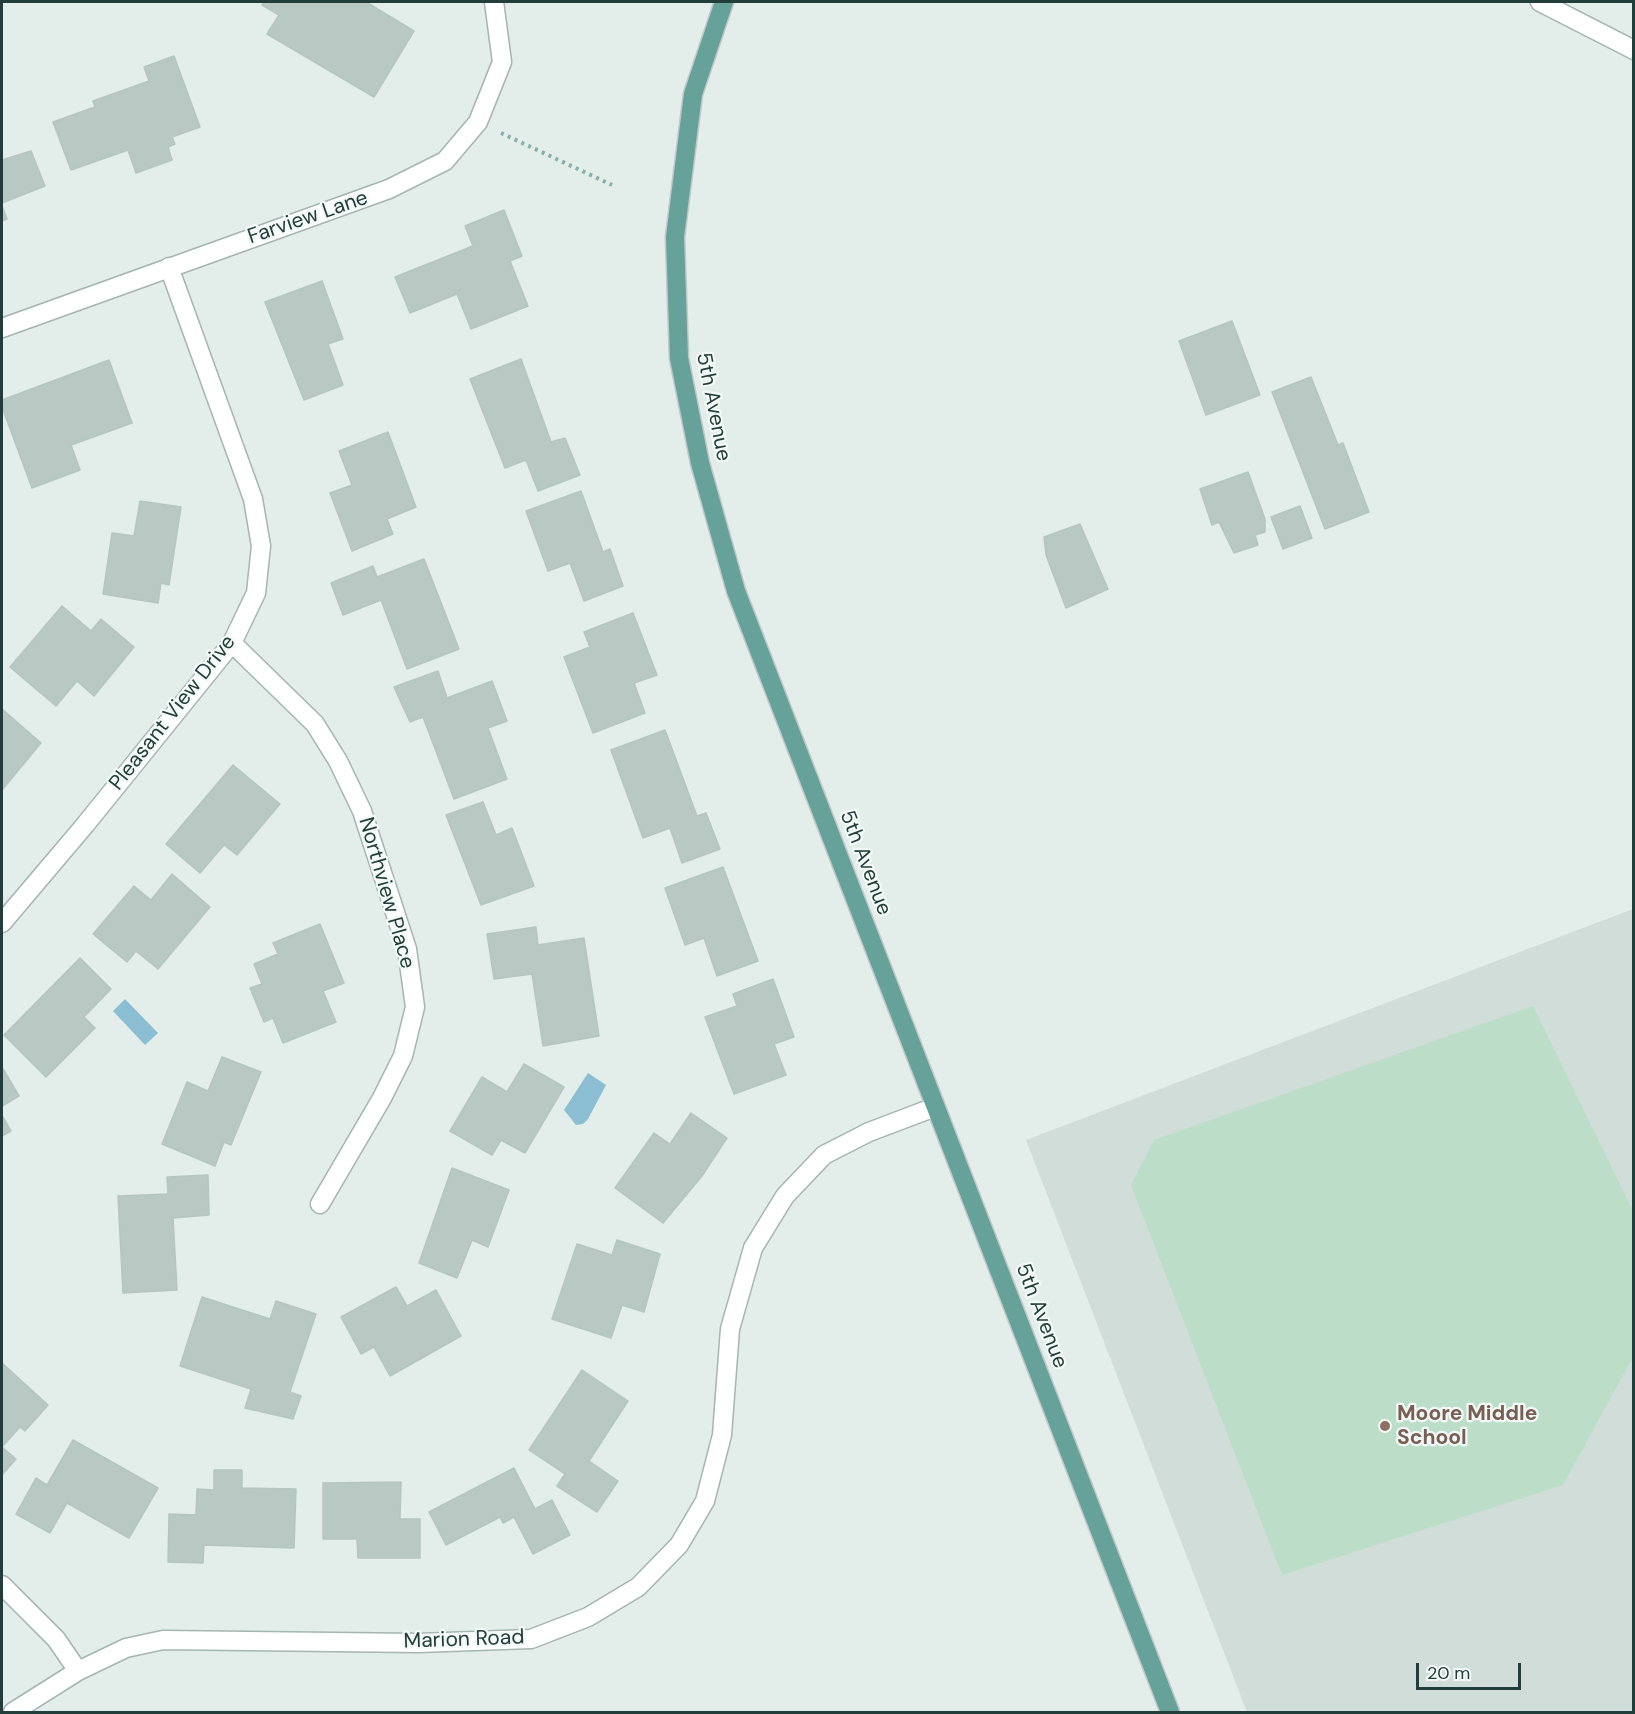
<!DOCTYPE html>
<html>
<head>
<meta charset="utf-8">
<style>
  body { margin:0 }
  #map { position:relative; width:1635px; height:1714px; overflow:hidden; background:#e3ede9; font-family:"DM Sans",sans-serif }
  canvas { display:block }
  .frame { position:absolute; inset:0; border:3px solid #223e3a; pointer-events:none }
  .scale { position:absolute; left:1416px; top:1663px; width:105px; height:27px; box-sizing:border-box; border:3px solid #223e3a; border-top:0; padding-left:8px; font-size:18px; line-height:21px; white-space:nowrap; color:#223e3a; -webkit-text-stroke:4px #f3f9f7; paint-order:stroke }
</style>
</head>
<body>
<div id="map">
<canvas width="1635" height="1714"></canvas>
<div class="frame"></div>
<div class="scale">20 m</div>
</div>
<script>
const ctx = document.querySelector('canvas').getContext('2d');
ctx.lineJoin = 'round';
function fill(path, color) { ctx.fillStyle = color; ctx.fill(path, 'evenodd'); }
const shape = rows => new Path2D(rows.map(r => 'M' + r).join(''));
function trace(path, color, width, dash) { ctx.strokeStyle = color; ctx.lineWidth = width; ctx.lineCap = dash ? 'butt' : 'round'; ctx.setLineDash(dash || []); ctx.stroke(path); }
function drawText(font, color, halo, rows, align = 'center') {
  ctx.font = font + ' "DM Sans",sans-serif'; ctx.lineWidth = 4.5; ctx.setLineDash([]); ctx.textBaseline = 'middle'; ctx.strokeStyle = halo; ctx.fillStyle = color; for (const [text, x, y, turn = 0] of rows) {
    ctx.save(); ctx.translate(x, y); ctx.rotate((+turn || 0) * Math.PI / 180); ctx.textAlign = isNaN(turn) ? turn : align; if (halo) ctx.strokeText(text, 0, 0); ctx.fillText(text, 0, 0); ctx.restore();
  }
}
const built = shape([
  [1633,909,1633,1712,1247,1712,1026,1140]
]);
const green = shape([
  [1533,1006,1633,1211,1633,1357,1563,1485,1282,1575,1131,1185,1154,1140]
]);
const water = shape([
  [125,999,158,1033,145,1045,113,1011],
  [588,1073,606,1085,588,1119,583,1124,576,1125,564,1110]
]);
const building = shape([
  [264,2,366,2,414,31,374,97,267,34,279,15,262,5,264,2],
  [174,56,200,127,172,137,175,144,168,147,172,160,136,173,128,150,71,170,53,122,95,107,93,101,149,81,144,67,174,56],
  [31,151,45,186,2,203,2,160,31,151],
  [2,206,7,219,2,221,2,206],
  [504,210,522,256,510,261,528,306,471,329,457,294,410,313,395,277,473,246,465,226,504,210],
  [322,281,343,339,328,344,343,385,304,400,265,302,322,281],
  [1232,321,1260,395,1206,415,1179,341,1232,321],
  [521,359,551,442,565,438,580,475,538,491,526,460,505,468,470,379,521,359],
  [109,360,132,423,71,445,80,470,32,488,2,407,2,400,109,360],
  [1311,377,1338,445,1343,443,1369,512,1325,529,1272,392,1311,377],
  [388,432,416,507,387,519,393,534,352,551,330,493,352,485,339,451,388,432],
  [1248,472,1265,519,1265,532,1255,535,1258,545,1234,553,1219,522,1212,525,1200,489,1248,472],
  [581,491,603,552,610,549,623,586,584,601,570,563,548,571,526,511,581,491],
  [140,501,181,507,169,585,161,583,158,603,103,594,112,533,134,536,140,501],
  [1300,506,1312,538,1283,549,1271,517,1300,506],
  [1080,524,1108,589,1066,608,1046,555,1044,537,1080,524],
  [424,559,459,649,407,669,381,600,343,615,331,583,373,566,377,577,424,559],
  [62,606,91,631,101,619,134,647,94,696,77,681,56,706,10,667,62,606],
  [633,613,657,675,634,683,645,713,593,733,564,657,590,647,584,632,633,613],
  [438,671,447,698,492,681,507,721,488,728,507,779,454,799,423,717,410,722,394,687,438,671],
  [2,709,41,743,2,790,2,709],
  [665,730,697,816,706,813,720,849,682,863,670,828,643,838,611,750,665,730],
  [233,765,280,804,237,855,224,845,200,873,166,844,233,765],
  [483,802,496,835,512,828,534,886,481,905,446,815,483,802],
  [723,867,758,961,717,976,704,938,685,945,665,888,723,867],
  [172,874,210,907,158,969,136,951,127,962,93,934,134,886,151,900,172,874],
  [320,924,344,983,323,991,336,1022,283,1043,273,1018,264,1022,250,988,262,984,254,964,278,954,273,943,320,924],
  [536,927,538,945,584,938,599,1036,543,1046,532,974,494,979,487,934,536,927],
  [80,958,111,989,84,1017,95,1028,46,1077,4,1035,80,958],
  [773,979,794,1037,774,1044,786,1075,734,1094,705,1017,737,1006,733,994,773,979],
  [222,1057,261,1072,231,1145,224,1142,215,1166,162,1144,187,1082,208,1091,222,1057],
  [524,1064,564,1087,525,1153,501,1140,492,1155,450,1131,482,1077,507,1092,524,1064],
  [2,1067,19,1096,2,1106,2,1067],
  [691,1113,727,1138,702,1176,663,1223,615,1188,654,1133,670,1144,691,1113],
  [2,1115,11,1131,2,1136,2,1115],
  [452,1168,509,1190,488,1247,472,1240,457,1278,419,1263,452,1168],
  [208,1175,209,1215,173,1218,177,1290,123,1293,118,1196,168,1194,167,1177,208,1175],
  [617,1240,660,1254,644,1312,622,1305,611,1338,552,1319,577,1244,612,1255,617,1240],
  [396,1287,407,1306,436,1290,461,1336,390,1376,374,1347,361,1354,341,1317,396,1287],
  [202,1297,270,1319,276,1301,316,1314,290,1392,301,1396,293,1419,245,1408,251,1389,180,1366,202,1297],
  [2,1363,48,1405,25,1431,20,1427,2,1447,16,1459,2,1475,2,1363],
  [582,1370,628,1401,589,1461,618,1481,597,1512,557,1486,565,1474,529,1450,582,1370],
  [73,1440,158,1488,129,1538,67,1503,50,1533,16,1514,36,1478,47,1485,73,1440],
  [514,1468,535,1509,552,1500,570,1535,533,1554,514,1517,503,1523,500,1517,446,1545,429,1512,514,1468],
  [214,1470,242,1470,242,1488,296,1489,294,1548,204,1545,203,1563,168,1562,169,1514,196,1515,197,1489,214,1490,214,1470],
  [401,1482,400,1519,420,1519,420,1558,358,1558,357,1539,323,1539,323,1483,401,1482]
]);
const path = shape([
  [501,133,612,185]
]);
const minor = shape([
  [1540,2,1634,50],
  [2,328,389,189,445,161,478,122,502,62,494,2],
  [232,643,315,724,338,761,362,811,407,949,415,1007,403,1056,382,1098,320,1204],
  [2,923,85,825,232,643,256,593,261,546,253,499,169,267],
  [2,1585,56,1639,78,1671],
  [13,1712,78,1671,126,1648,163,1640,418,1643,531,1639,588,1617,638,1587,679,1545,705,1501,722,1435,730,1329,753,1248,785,1196,824,1155,869,1132,935,1107]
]);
const major = shape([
  [724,2,693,94,675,237,679,358,700,463,736,591,1170,1712]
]);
const markers = [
  [1385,1426,6,"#8d6e63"]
];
const streetNames = [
  ["Farview Lane",308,218,-19],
  ["5th Avenue",713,407,79],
  ["Pleasant View Drive",173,713,-52],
  ["5th Avenue",865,863,69],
  ["Northview Place",386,893,74],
  ["5th Avenue",1041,1316,69],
  ["Marion Road",464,1640,-2]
];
const educationNames = [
  ["Moore Middle",1397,1414],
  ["School",1397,1438]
];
fill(built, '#d1ddd9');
fill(green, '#bcdec9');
fill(water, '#8bbed2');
fill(building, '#b8c8c3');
trace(building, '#b5c6c1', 1.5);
trace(minor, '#a5b5b1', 21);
trace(major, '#c1c9c8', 21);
trace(path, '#83b0a8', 4, [3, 4.5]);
trace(minor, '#fff', 18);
trace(major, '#67a29a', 18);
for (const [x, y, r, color] of markers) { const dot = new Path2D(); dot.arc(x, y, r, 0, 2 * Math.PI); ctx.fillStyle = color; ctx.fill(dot); trace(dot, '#f3f9f7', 2); }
drawText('21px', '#223e3a', '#f3f9f7', streetNames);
drawText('bold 21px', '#785e54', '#f3f9f7', educationNames, 'left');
</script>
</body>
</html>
